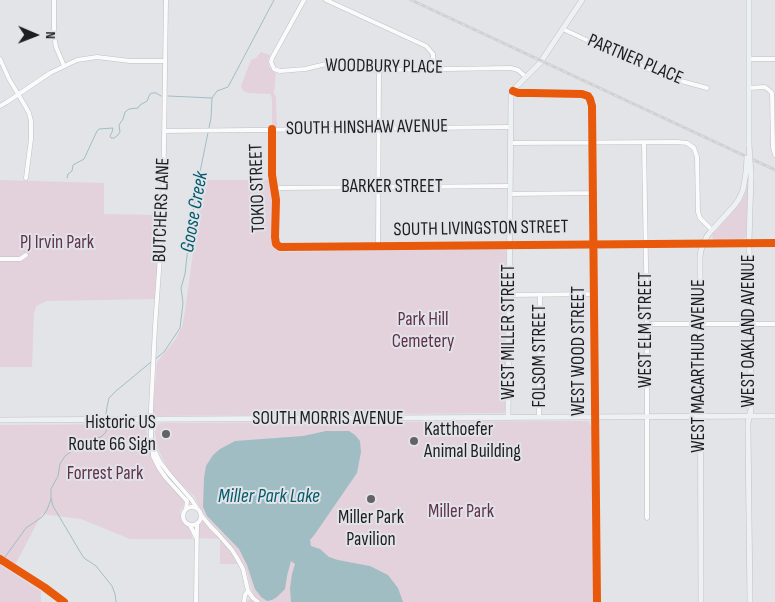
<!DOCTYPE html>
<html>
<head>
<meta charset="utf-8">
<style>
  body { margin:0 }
  #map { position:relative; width:775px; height:602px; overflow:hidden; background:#e3e4e8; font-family:"Sofia Sans Condensed",sans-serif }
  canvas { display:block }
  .north { position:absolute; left:10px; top:10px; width:50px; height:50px; -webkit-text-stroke:4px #e2e3e9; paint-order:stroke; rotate:91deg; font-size:14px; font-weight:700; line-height:20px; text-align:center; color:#1e1e20 }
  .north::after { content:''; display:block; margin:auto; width:18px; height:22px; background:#1e1e20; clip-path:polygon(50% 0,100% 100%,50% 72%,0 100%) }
</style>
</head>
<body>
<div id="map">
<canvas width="775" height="602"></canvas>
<div class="north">N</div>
</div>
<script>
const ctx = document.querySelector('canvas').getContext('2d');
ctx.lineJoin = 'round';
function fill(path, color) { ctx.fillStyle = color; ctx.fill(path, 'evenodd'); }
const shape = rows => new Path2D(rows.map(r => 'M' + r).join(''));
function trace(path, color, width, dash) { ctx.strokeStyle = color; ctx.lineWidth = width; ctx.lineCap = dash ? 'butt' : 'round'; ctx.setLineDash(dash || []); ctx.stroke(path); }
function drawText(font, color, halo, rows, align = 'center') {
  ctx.font = font + ' "Sofia Sans Condensed",sans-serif'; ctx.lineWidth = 4; ctx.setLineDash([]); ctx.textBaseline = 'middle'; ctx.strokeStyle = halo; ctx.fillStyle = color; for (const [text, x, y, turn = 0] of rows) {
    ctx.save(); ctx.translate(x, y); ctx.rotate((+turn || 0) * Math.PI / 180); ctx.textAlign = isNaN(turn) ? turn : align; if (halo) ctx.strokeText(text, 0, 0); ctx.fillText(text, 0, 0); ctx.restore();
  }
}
const green = shape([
  [261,52,270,55,268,60,269,67,276,73,274,93,276,97,277,127,272,127,272,98,270,94,248,93,243,91,241,86,251,60,256,58],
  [0,180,104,183,104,214,161,215,155,299,47,301,36,306,34,314,32,367,0,367],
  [203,180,269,180,272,195,272,247,279,252,504,248,506,251,505,412,503,413,156,416,153,411,157,362,175,340,182,327,185,311],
  [748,183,746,237,743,239,716,240,713,239,712,236,713,234,737,207,744,197],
  [588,421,592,428,594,602,247,602,253,595,247,572,243,564,220,564,220,540,219,539,199,538,199,527,205,516,194,496,173,476,167,468,158,449,155,432,158,424,163,423],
  [137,424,142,425,146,428,150,452,155,465,163,477,184,500,184,505,180,511,181,520,190,529,193,539,130,539,81,519,42,514,15,565,0,555,0,425],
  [0,565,41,591,41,602,0,602]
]);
const water = shape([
  [326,431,349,431,355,435,360,441,361,452,357,473,315,534,310,540,311,546,320,549,329,557,338,560,370,566,388,575,398,588,403,602,291,602,290,588,292,574,295,564,291,561,287,576,285,589,277,597,272,600,267,601,261,597,255,589,247,565,239,549,207,516,203,507,204,478,206,466,213,455,220,449,235,441,303,436]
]);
const stream = shape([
  [168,96,212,98],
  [67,178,68,174,72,171,73,165,84,159,97,131,99,129,113,128,112,132,110,136,111,138,114,138,118,135,120,132,119,125,123,119,125,112,129,109,138,108,140,105,147,101,150,94,152,93,156,93,161,96],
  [154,360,164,352,180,328,183,303,181,288,185,274,190,229,201,167,211,118,212,98,217,91,228,87,274,0],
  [106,414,107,407,109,398,116,391,151,362],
  [107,426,106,432,101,437,87,441,79,446,65,456,60,464,58,476,51,489,51,498,53,506,79,550,84,558,96,566,112,586,115,594,116,602],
  [5,557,26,528,42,517,47,510,51,499],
  [0,564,1,564]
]);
const street = shape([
  [54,0,54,36,56,47,64,66],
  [304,0,272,58,271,62,274,69,280,71,305,69,326,64,345,65,357,69,379,70,511,68,518,70,526,77],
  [326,0,426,46,433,54,433,68],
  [563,29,663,76,707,88],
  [0,59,9,79,24,104,29,113,31,121,31,139,26,178],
  [749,59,775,59],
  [749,88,765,87,770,91,772,93,773,147,775,155],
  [513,91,518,93,531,93,582,94,588,96,592,102,595,294,595,417],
  [0,106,7,102,50,73,77,60,97,57,130,61,165,61],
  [272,129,272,175,276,200,275,237,276,244,280,247,775,243],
  [164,131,510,127],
  [510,143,677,142,687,143,694,148,697,157,698,212,700,218,712,230],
  [644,143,647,324,647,518],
  [274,190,280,188,510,186],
  [510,194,594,193],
  [378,246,379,70],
  [0,259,20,259,26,255],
  [509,295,595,294],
  [647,324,775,324],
  [539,417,540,295],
  [153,447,151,437,151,409,155,327,163,214,166,0],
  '183 516a9 9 0 1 1 18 0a9 9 0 1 1-18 0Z',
  [186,509,187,501,185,499,166,478,159,468,153,456,153,447,160,462,170,475,191,499,197,508],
  [201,515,211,527,218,534,232,550,237,558,243,569,248,591,253,598,258,602],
  [190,525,196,537],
  [0,559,44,587,64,602],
  [196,602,197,523],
  [244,602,245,595,248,591]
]);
const secondary = shape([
  [749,145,749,0],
  [595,417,597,602],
  [508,418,511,97,513,91,517,86,540,63,582,0],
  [0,420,775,416],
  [701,602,700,257,701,250,707,236,712,230,734,206,739,199,743,190,746,173],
  [750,602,748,431,748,423,751,410,749,242,751,175]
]);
const rail = shape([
  [411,0,775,170]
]);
const secondaryBridge = shape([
  [749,145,751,175],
  [746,173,747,158]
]);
const cycleway = shape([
  [513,91,518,93,531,93,582,94,588,96,590,99,592,106,597,602],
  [272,129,272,175,276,200,275,237,276,244,280,247,775,243],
  [0,559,44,587,64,602]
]);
const markers = [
  [166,434,5,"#636366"],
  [414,441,5,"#636366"],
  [371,499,5,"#636366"]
];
const streetNames = [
  ["PARTNER PLACE",635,60,23],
  ["WOODBURY PLACE",384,67,1],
  ["SOUTH HINSHAW AVENUE",367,128,-1],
  ["BARKER STREET",392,187],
  ["TOKIO STREET",258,188,-92],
  ["BUTCHERS LANE",162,210,-88],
  ["SOUTH LIVINGSTON STREET",481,229,-1],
  ["WEST ELM STREET",646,330,-90],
  ["WEST OAKLAND AVENUE",749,331,-90],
  ["WEST MILLER STREET",509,332,-90],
  ["WEST WOOD STREET",579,351,-90],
  ["FOLSOM STREET",540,356,-90],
  ["WEST MACARTHUR AVENUE",699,366,-90],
  ["SOUTH MORRIS AVENUE",328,419]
];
const parkNames = [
  ["PJ Irvin Park",57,243],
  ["Park Hill",423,320],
  ["Cemetery",423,342],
  ["Forrest Park",105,474],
  ["Miller Park",461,512]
];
const poiNames = [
  ["Historic US",156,423],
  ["Route 66 Sign",156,445],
  ["Katthoefer",424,430,"left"],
  ["Animal Building",424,452,"left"],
  ["Miller Park",371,518,"center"],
  ["Pavilion",371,540,"center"]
];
const waterNames = [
  ["Goose Creek",195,212,-80],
  ["Miller Park Lake",269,497]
];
fill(green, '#e3d2dc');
fill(water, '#a0bdc4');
trace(stream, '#a0bdc4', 1);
trace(street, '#bfc0c3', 5);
trace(secondary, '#bfc0c3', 6);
trace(street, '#fbfbfc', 4);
trace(secondary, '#eef1f4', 5);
trace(rail, '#cfd0d0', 3);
trace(rail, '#e2e3e9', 1, [4]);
trace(secondaryBridge, '#bfc0c3', 6, []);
trace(secondaryBridge, '#eef1f4', 5);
trace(cycleway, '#e8590c', 8);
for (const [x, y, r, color] of markers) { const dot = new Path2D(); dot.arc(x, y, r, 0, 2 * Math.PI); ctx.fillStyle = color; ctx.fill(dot); trace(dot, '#e2e3e9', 2); }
drawText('19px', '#1e1e20', '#e2e3e9', streetNames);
drawText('19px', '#60324c', '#e2e3e9', parkNames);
drawText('19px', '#1e1e20', '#e2e3e9', poiNames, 'right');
drawText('italic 20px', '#025c6a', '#e2e3e9', waterNames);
</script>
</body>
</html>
